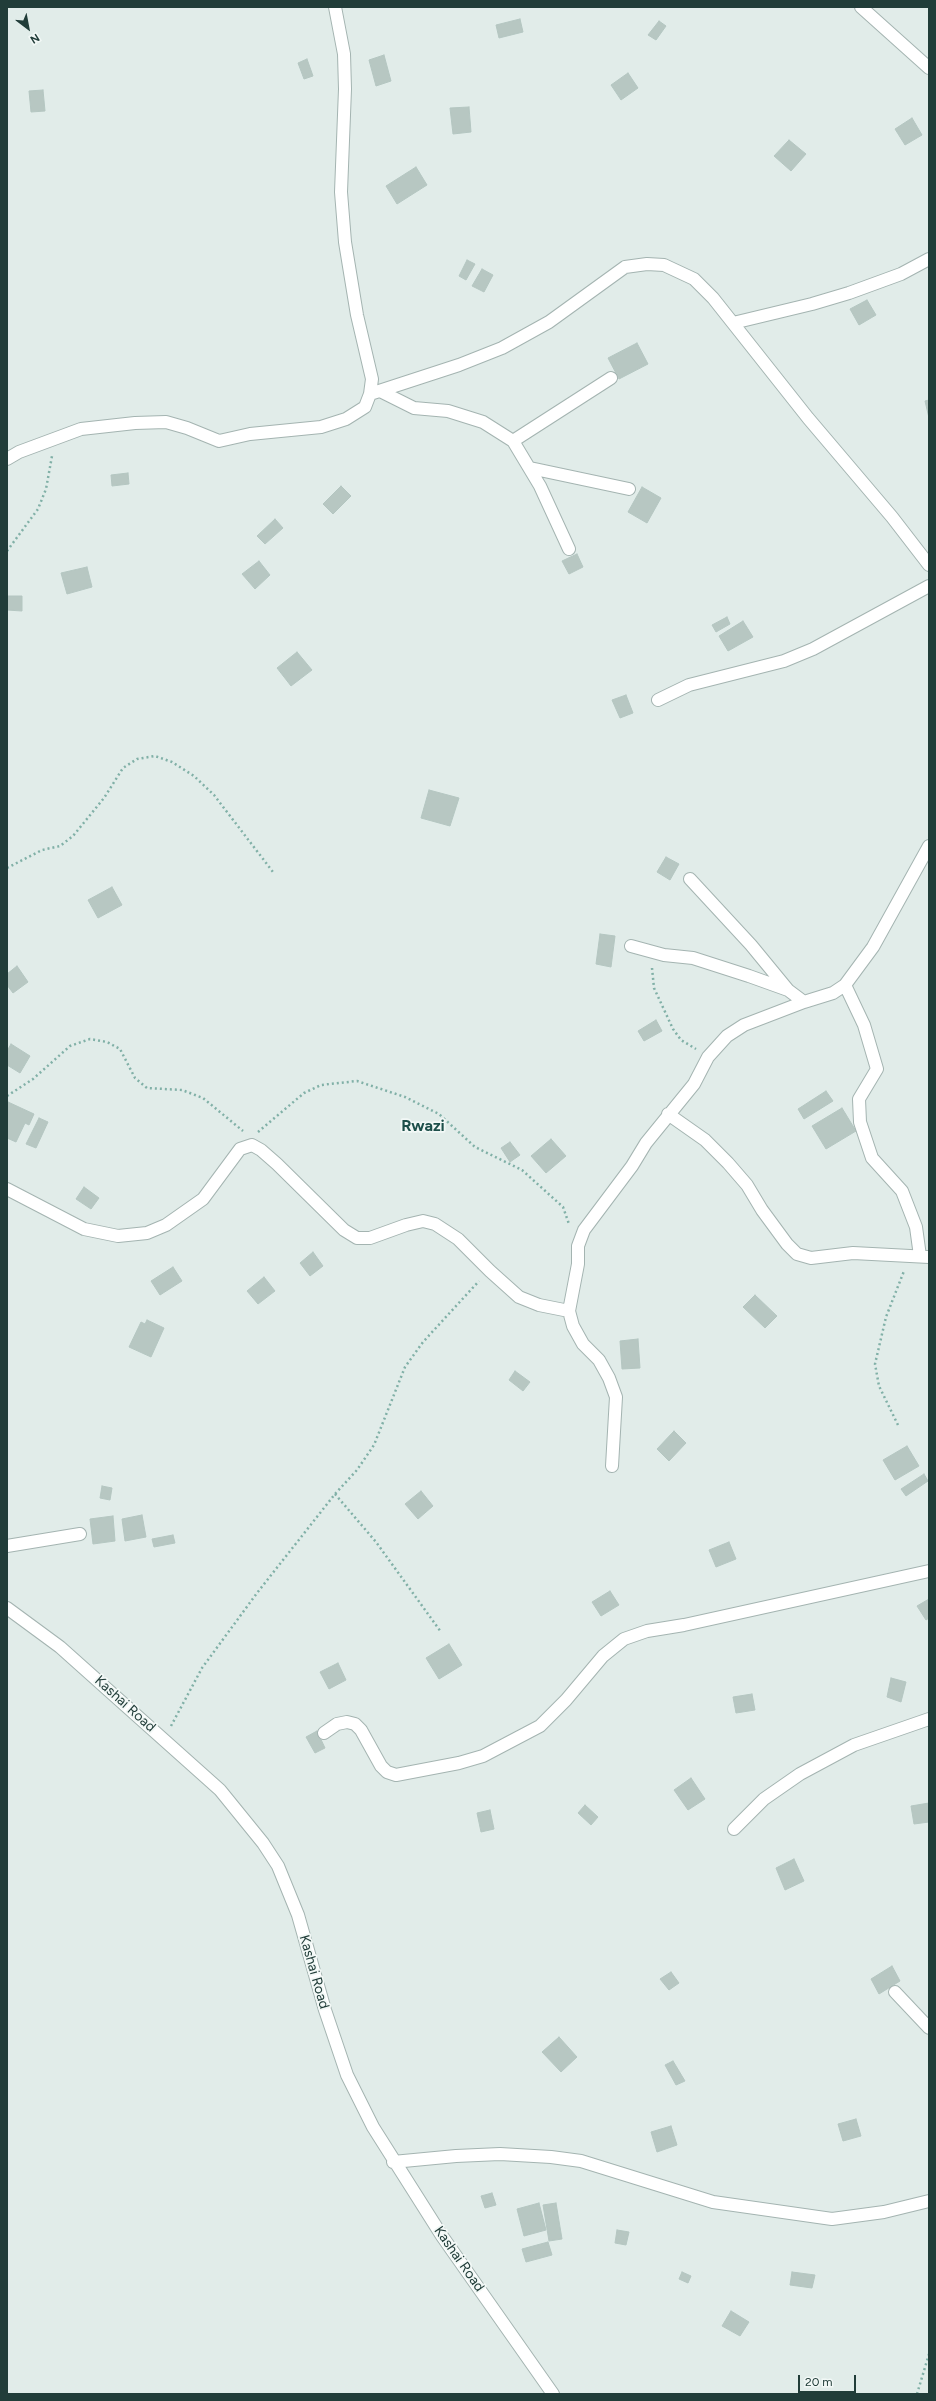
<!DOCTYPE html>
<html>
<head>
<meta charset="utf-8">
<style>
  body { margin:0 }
  #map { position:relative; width:936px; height:2401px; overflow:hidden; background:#e1ece9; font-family:Figtree,sans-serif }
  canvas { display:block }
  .frame { position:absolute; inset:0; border:8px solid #213d39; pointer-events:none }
  .north { position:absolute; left:8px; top:8px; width:40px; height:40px; -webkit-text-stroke:3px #f2f8f6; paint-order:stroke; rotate:148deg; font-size:11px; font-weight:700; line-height:16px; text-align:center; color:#213d39 }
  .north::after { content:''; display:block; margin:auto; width:14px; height:18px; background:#213d39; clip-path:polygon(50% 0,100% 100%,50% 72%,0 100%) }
  .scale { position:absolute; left:798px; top:2375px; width:58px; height:18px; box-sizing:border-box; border:2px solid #213d39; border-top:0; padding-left:5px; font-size:12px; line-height:14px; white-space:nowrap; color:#213d39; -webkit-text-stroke:3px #f2f8f6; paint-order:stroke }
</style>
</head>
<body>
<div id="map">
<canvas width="936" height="2401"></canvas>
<div class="frame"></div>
<div class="north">N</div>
<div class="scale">20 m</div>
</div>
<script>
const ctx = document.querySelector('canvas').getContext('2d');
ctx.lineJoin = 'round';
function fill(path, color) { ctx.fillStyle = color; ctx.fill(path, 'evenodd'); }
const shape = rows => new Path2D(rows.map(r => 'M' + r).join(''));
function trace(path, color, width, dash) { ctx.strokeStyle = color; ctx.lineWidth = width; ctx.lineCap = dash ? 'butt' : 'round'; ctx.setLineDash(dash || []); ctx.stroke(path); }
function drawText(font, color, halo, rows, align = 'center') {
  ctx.font = font + ' Figtree,sans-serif'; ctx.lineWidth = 3.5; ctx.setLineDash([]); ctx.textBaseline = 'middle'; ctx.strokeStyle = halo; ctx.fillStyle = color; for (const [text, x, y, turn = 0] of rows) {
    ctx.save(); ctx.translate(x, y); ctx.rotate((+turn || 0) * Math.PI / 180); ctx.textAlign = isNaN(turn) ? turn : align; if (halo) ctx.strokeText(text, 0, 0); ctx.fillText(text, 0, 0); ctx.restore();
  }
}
const building = shape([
  [520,19,523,32,499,38,496,25,520,19],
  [659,21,666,26,656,40,648,35,659,21],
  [384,55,391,81,376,86,369,60,384,55],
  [307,59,313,76,304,79,298,63,307,59],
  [628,73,638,88,621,100,611,85,628,73],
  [43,90,45,111,31,112,29,91,43,90],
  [469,107,471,132,453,134,450,108,469,107],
  [912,118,922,135,905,145,895,129,912,118],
  [789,140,806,154,791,171,774,156,789,140],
  [416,167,427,185,397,204,386,186,416,167],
  [467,260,475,264,466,280,459,276,467,260],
  [482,269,493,275,484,292,472,286,482,269],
  [867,300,876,315,859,325,850,309,867,300],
  [637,343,648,364,619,379,608,358,637,343],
  [929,400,929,418,925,401,929,400],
  [128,473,129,484,112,486,111,475,128,473],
  [341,486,351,496,333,514,323,504,341,486],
  [642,487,661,498,647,523,628,512,642,487],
  [275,519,283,528,265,544,257,536,275,519],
  [577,554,583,567,569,574,562,561,577,554],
  [259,561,270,575,255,589,242,574,259,561],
  [87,567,92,587,67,594,61,573,87,567],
  [7,596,22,596,22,611,7,610,7,596],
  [727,617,730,624,716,632,712,625,727,617],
  [743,621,753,637,728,651,719,636,743,621],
  [297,652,312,670,291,686,277,668,297,652],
  [626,695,633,713,620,718,612,700,626,695],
  [429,790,459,798,450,826,421,818,429,790],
  [666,857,679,864,670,880,657,872,666,857],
  [112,887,122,905,98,918,88,900,112,887],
  [600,934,615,936,611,967,596,964,600,934],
  [17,966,28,982,13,993,7,985,7,974,17,966],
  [656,1020,662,1031,644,1041,638,1031,656,1020],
  [11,1044,30,1056,20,1073,7,1065,7,1051,11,1044],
  [826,1091,833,1101,804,1119,798,1109,826,1091],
  [8,1102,34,1114,29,1125,25,1123,16,1142,7,1138,8,1102],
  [842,1108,856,1131,826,1149,812,1126,842,1108],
  [39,1118,48,1122,36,1148,26,1144,39,1118],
  [551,1139,566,1156,546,1173,531,1156,551,1139],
  [510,1142,520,1155,510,1162,501,1148,510,1142],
  [84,1187,99,1198,91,1209,76,1199,84,1187],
  [313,1252,323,1266,310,1276,300,1263,313,1252],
  [173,1267,182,1281,160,1295,151,1281,173,1267],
  [264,1277,275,1291,258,1304,247,1291,264,1277],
  [755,1295,777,1316,765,1328,743,1307,755,1295],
  [147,1320,164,1328,151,1357,129,1347,141,1322,145,1324,147,1320],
  [638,1339,640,1368,622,1369,620,1341,638,1339],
  [515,1371,530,1382,523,1391,509,1380,515,1371],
  [674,1431,686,1443,669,1461,657,1449,674,1431],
  [907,1446,919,1466,895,1480,883,1460,907,1446],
  [924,1474,928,1481,906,1496,901,1489,924,1474],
  [102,1486,112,1488,110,1500,100,1498,102,1486],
  [421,1491,433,1506,418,1519,405,1504,421,1491],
  [142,1515,146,1537,125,1541,122,1519,142,1515],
  [113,1516,115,1541,93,1544,90,1519,113,1516],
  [173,1535,175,1543,154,1547,152,1539,173,1535],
  [729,1542,736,1559,716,1567,709,1550,729,1542],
  [610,1591,619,1605,601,1616,592,1602,610,1591],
  [929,1599,929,1618,926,1620,917,1606,929,1599],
  [449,1644,462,1665,439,1679,426,1658,449,1644],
  [338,1663,346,1680,329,1689,320,1672,338,1663],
  [891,1678,906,1682,901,1702,887,1697,891,1678],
  [752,1694,755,1710,736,1713,733,1697,752,1694],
  [317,1731,325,1748,315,1753,306,1737,317,1731],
  [691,1778,705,1799,688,1810,674,1790,691,1778],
  [929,1803,929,1822,914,1824,911,1806,929,1803],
  [585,1805,598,1817,591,1825,578,1813,585,1805],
  [490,1810,494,1829,481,1832,477,1813,490,1810],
  [794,1859,804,1881,785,1890,776,1868,794,1859],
  [892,1966,900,1981,879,1994,871,1979,892,1966],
  [671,1972,679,1983,669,1990,660,1979,671,1972],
  [559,2037,577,2057,561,2072,542,2052,559,2037],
  [673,2061,685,2081,676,2085,665,2065,673,2061],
  [856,2119,861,2136,843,2141,838,2124,856,2119],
  [671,2126,677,2145,657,2152,651,2132,671,2126],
  [492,2193,496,2205,485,2208,481,2196,492,2193],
  [539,2203,546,2230,524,2236,517,2209,539,2203],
  [556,2203,562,2239,549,2241,543,2205,556,2203],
  [617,2230,629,2232,626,2245,615,2243,617,2230],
  [548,2242,552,2255,526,2262,522,2249,548,2242],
  [682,2272,691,2276,688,2283,679,2279,682,2272],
  [792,2272,815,2275,812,2288,790,2285,792,2272],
  [731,2311,749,2322,740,2336,722,2326,731,2311]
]);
const path = shape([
  [7,551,38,509,46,489,52,456],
  [7,868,42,850,60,846,73,836,104,798,123,768,137,759,155,756,172,762,194,776,214,795,273,872],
  [652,968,654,988,673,1029,681,1040,696,1049],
  [7,1096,33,1079,70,1046,90,1039,107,1042,120,1049,135,1078,147,1088,182,1090,203,1098,243,1131],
  [258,1132,304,1093,321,1085,357,1081,405,1097,439,1114,475,1147,522,1170,563,1207,569,1224],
  [898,1425,879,1386,875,1364,886,1317,904,1271],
  [335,1494,376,1542,441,1632],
  [171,1726,202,1668,257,1593,335,1494,357,1470,374,1445,405,1367,423,1342,479,1281],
  [917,2394,929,2354]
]);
const minor = shape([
  [861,7,929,68],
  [733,323,812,304,849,293,901,274,929,259],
  [380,391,414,408,448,411,483,422,513,441,540,486,569,549],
  [370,394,459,365,502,348,549,322,625,267,647,264,664,265,694,279,713,298,808,418,892,517,929,565],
  [513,441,611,378],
  [7,459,19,452,81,429,135,423,166,422,187,428,219,441,250,434,321,427,346,419,365,407,370,394,372,379,357,315,345,242,341,192,345,89,344,54,335,7],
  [530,468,629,489],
  [658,700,689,685,784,661,813,649,929,586],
  [690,879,751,945,788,990],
  [631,946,664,955,693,958,749,976,788,990,804,1002],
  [845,985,864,1025,877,1069,859,1099,860,1122,872,1158,902,1191,916,1227,920,1256],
  [668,1114,705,1140,728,1163,747,1185,762,1210,787,1244,797,1254,811,1258,853,1253,929,1257],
  [7,1189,84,1229,118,1236,147,1233,166,1225,203,1199,240,1149,252,1145,261,1150,277,1164,344,1230,357,1238,370,1238,406,1225,423,1221,435,1224,458,1239,490,1271,519,1297,539,1305,569,1311],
  [612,1466,616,1397,609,1378,599,1360,583,1344,573,1326,569,1311,578,1264,578,1246,584,1230,632,1166,646,1143,694,1084,708,1057,727,1036,744,1025,804,1002,833,993,845,985,873,947,929,846],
  [7,1546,80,1534],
  [7,1608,60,1647,220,1790,263,1843,278,1866,298,1915,325,2010,347,2075,373,2127,442,2236,553,2394],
  [324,1733,337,1724,347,1722,355,1724,361,1730,381,1766,387,1772,396,1775,459,1763,483,1756,540,1726,566,1700,603,1656,624,1639,647,1631,684,1625,929,1571],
  [734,1829,764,1799,800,1774,854,1745,929,1719],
  [895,1992,929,2028],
  [393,2162,456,2156,500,2154,551,2157,581,2161,713,2202,832,2219,884,2212,929,2201]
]);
const streetNames = [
  ["Kashai Road",125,1704,42],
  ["Kashai Road",314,1972,74],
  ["Kashai Road",459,2259,55]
];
const quarterNames = [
  ["Rwazi",423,1126]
];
fill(building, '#b7c7c2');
trace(building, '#b4c6c1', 1);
trace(minor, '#a4b4b1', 14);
trace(path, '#81b0a7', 2.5, [2, 3]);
trace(minor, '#fff', 12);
drawText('14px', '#213d39', '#f2f8f6', streetNames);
drawText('bold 16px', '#1d4f4a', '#f2f8f6', quarterNames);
</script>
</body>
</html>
